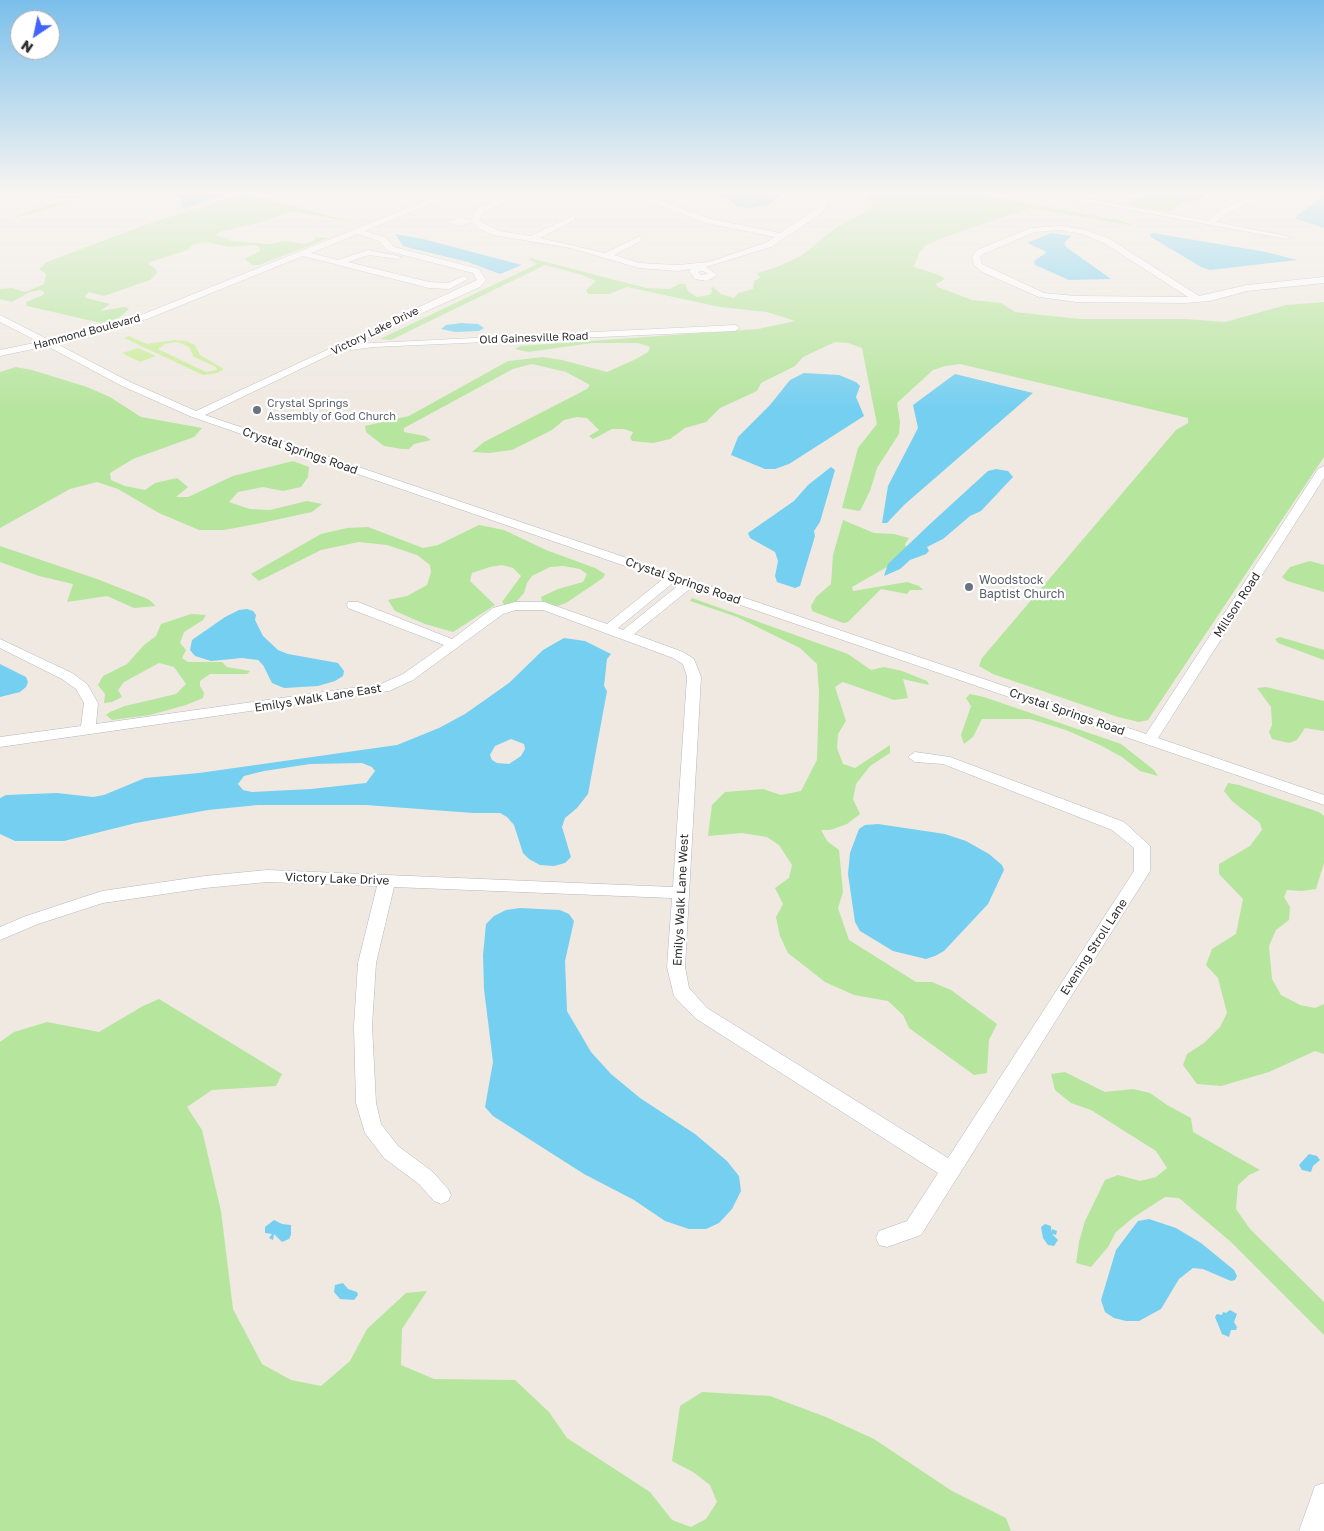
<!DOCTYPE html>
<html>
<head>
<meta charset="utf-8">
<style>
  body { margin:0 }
  #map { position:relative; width:1324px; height:1531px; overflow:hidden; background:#efe9e1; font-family:"Golos Text",sans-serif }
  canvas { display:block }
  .north { position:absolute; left:10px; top:10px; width:50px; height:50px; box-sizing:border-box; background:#fff; border:1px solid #ababab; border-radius:50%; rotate:214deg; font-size:14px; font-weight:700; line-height:20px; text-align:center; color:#2e2e2e }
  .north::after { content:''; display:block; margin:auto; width:18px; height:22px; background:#4264fb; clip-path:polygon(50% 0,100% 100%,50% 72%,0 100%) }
</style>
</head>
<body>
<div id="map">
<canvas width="1324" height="1531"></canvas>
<div class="north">N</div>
</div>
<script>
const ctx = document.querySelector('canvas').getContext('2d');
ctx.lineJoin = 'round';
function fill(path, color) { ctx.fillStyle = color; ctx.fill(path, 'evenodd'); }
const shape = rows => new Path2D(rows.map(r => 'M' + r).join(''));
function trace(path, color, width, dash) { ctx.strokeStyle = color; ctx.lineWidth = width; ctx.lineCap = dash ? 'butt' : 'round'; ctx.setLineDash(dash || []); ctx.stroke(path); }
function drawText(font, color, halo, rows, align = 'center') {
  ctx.font = font + ' "Golos Text",sans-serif'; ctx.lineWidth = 4.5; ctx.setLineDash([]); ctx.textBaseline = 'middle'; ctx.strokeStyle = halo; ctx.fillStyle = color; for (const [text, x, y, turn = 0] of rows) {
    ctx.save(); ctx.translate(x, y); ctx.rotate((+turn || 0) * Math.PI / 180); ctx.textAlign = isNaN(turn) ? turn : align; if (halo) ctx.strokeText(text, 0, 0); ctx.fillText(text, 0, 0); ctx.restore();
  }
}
const green = shape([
  [40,194,71,196,89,194,43,211,13,218,31,210,67,200],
  [868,194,977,194,1122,221,1135,226,1030,208,945,237,926,245,919,253,914,267,939,275,945,279,936,284,938,287,972,300,1001,303,1015,312,1080,319,1186,319,1225,322,1286,305,1324,302,1324,457,1148,720,1139,722,1118,717,993,674,979,666,982,658,1176,430,1188,423,1188,418,960,364,945,366,933,370,897,403,900,422,899,434,877,468,870,491,860,511,842,508,858,448,877,424,862,348,848,343,835,342,803,357,795,366,761,383,757,391,720,408,706,422,685,428,670,439,653,443,632,441,630,438,633,432,624,429,612,429,593,439,589,436,599,430,587,418,577,417,564,420,552,430,512,450,489,453,472,452,484,442,587,389,590,385,566,372,532,364,513,369,404,428,404,432,425,436,431,440,414,444,409,449,402,449,384,446,366,432,365,426,409,416,508,361,543,357,562,360,607,372,636,359,648,352,650,347,638,343,592,343,528,352,515,349,520,346,758,329,795,321,767,312,720,307,627,287,609,294,588,294,586,290,596,281,582,275,545,265,391,340,380,339,537,264,528,259,531,258,646,288,670,289,679,284,685,284,688,291,697,297,709,295,712,292,711,288,713,287,721,294,734,298,738,293,753,289,754,281,760,278,757,273,777,267,801,256,837,227,871,209,873,205,866,198],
  [1143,194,1203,194,1205,196,1196,202,1181,203,1169,212,1125,205,1134,199,1141,198],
  [239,195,249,195,361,224,292,211,262,222,219,232,216,235,232,241,242,242,271,244,284,241,304,244,312,242,316,237,329,238,259,265,252,265,245,259,260,251,259,247,254,245,228,247,208,242,193,244,188,250,150,262,148,264,156,269,157,273,150,280,104,296,89,292,85,296,86,298,110,304,100,311,125,307,129,309,119,318,101,323,27,306,26,302,43,295,44,292,40,290,30,292,12,302,0,299,0,289,12,288,25,292,44,284,46,274,39,269,47,262,147,224],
  [16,367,32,370,87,387,110,397,141,417,202,428,194,437,133,459,110,473,111,480,125,486,145,490,155,483,177,478,188,487,176,497,188,497,233,476,293,461,309,467,308,477,301,487,283,491,263,487,238,492,229,502,250,509,270,510,307,501,322,504,312,512,261,523,224,530,199,530,159,513,118,489,97,482,70,489,0,528,0,372],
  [843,520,874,533,894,534,909,538,905,544,906,548,887,567,852,587,853,591,907,582,919,586,923,590,910,590,907,594,881,589,848,622,843,623,812,611,811,606,816,597,831,584,833,555],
  [479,525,504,530,546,550,595,568,605,574,603,578,566,603,557,606,542,601,541,597,558,589,583,582,587,574,580,569,563,566,550,567,532,576,527,583,524,593,516,602,505,605,502,602,521,576,513,568,502,565,490,567,472,573,470,581,495,605,453,632,425,624,395,611,388,600,407,596,427,585,431,572,430,565,417,555,387,545,359,542,321,550,259,581,251,574,321,534,347,528,368,527,423,548,438,545],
  [0,546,97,579,148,599,156,606,134,608,107,596,67,602,73,584,39,576,0,562],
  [1310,561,1324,565,1324,592,1287,581,1282,577,1290,567],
  [692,598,848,654,871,670,884,667,902,671,927,681,929,685,903,679,908,698,894,700,843,682,835,687,846,721,838,734,837,748,843,764,855,768,890,745,890,753,870,766,856,784,853,799,860,814,847,824,830,830,821,830,827,841,839,850,843,892,838,908,849,940,916,982,932,982,951,990,997,1024,989,1040,987,1073,974,1075,909,1028,903,1015,888,1001,854,995,825,982,788,953,780,936,776,917,783,904,775,888,789,878,792,865,779,845,767,837,742,833,708,836,712,805,725,792,763,789,781,795,801,791,817,760,819,692,817,664,800,648,737,617,690,601],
  [191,614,206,615,203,620,184,632,180,643,186,650,182,658,188,662,222,662,227,667,250,671,247,674,210,674,200,681,200,686,204,693,203,698,186,705,150,715,112,720,106,715,110,712,125,706,176,694,186,684,174,667,159,663,124,682,118,690,122,697,112,702,104,703,105,694,98,685,103,676,127,664,144,645,156,636,161,624],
  [1280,637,1324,650,1324,660,1278,643,1275,639],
  [1266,687,1324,701,1324,731,1305,728,1297,740,1289,743,1272,739,1269,732,1272,725,1271,707,1257,688],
  [970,694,984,697,1121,744,1154,770,1158,776,1140,771,1122,757,1100,745,1066,730,1030,719,982,719,973,737,964,744,961,735,971,706,966,698],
  [1228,783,1239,785,1319,812,1324,816,1324,863,1316,889,1302,891,1287,890,1284,897,1290,907,1289,920,1276,930,1269,946,1272,979,1281,995,1300,1005,1315,1008,1324,1004,1324,1054,1315,1051,1269,1072,1221,1086,1197,1084,1183,1065,1187,1054,1204,1043,1220,1027,1227,1013,1218,978,1206,965,1212,949,1236,934,1243,899,1219,874,1219,864,1250,846,1262,830,1260,823,1232,801,1224,791],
  [159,999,282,1074,276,1086,212,1090,187,1107,202,1130,221,1211,233,1309,262,1364,291,1380,321,1386,350,1361,367,1329,406,1293,427,1291,402,1329,401,1365,434,1379,515,1380,549,1412,567,1438,650,1492,672,1520,691,1527,706,1519,717,1502,710,1485,693,1472,672,1461,680,1406,702,1392,770,1396,826,1417,874,1439,952,1491,1006,1518,1011,1531,0,1531,0,1042,14,1032,47,1022,99,1032,143,1006],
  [1065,1072,1105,1092,1133,1089,1150,1093,1167,1105,1191,1118,1193,1132,1260,1170,1249,1175,1238,1185,1236,1209,1250,1229,1324,1302,1324,1335,1231,1242,1179,1198,1165,1197,1134,1217,1116,1232,1108,1247,1091,1267,1076,1263,1079,1242,1085,1221,1105,1180,1118,1175,1140,1181,1156,1177,1167,1168,1156,1151,1091,1110,1071,1103,1055,1090,1051,1074]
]);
const pitch = shape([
  [129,336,147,344,174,340,187,341,195,345,200,355,224,369,217,373,203,375,124,338],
  [178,342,189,347,194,357,216,367,217,370,206,372,158,349,165,344],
  [138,348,156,356,140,362,122,353]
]);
const water = shape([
  [172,194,225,194,225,195,187,208,182,207,182,200],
  [713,194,780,194,769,205,751,208,738,207,726,198],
  [1320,194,1324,194,1324,228,1296,219,1297,215,1319,200],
  [1051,233,1071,236,1064,243,1066,247,1111,279,1069,280,1035,265,1034,261,1047,252,1027,243],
  [1153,233,1266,252,1297,260,1210,270,1201,267,1151,237,1150,234],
  [395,234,423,239,522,265,500,274,468,262,410,248,403,246],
  [461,323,478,324,484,328,479,331,455,332,441,329,446,325],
  [804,373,839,375,856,382,860,386,856,397,864,416,789,464,775,469,765,469,731,455,738,437,770,405,790,380],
  [955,374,1033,393,904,505,887,523,882,523,888,486,918,428,913,405],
  [831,467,835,470,820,522,814,531,815,536,800,586,795,588,777,582,775,576,778,561,775,552,750,538,748,533,794,501,808,485],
  [996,469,1008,471,1013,477,981,511,970,516,943,539,927,547,929,551,926,554,910,560,900,569,884,576,888,564,930,524,988,471],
  [247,609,253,611,256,615,255,620,263,636,278,650,288,654,338,663,344,671,343,676,335,681,318,686,284,688,272,683,263,665,258,660,242,658,211,661,195,656,190,650,192,640,225,617,239,610],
  [564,638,585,641,611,654,607,659,604,686,607,691,588,794,577,808,565,818,562,827,571,857,565,863,554,866,540,865,529,859,523,853,514,825,507,817,500,813,473,813,366,805,258,805,208,810,136,823,64,841,15,841,0,834,0,798,6,795,57,793,93,797,104,795,145,778,199,773,397,745,439,728,465,714,509,683,543,650],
  [511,739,524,744,525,749,521,756,509,764,497,763,492,760,490,755,495,746],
  [362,763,372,767,375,771,366,783,311,789,252,792,243,790,238,784,244,776,264,771,310,764],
  [0,664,26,677,28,682,26,687,20,692,0,697],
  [878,824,945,834,966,841,989,854,1002,865,1004,870,988,904,944,951,935,956,926,959,893,951,860,931,855,922,848,874,850,853,859,829,865,825],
  [520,908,560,910,569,914,574,921,565,961,567,1011,591,1052,611,1074,640,1098,695,1134,727,1161,739,1176,741,1191,732,1209,719,1223,706,1229,689,1229,665,1221,634,1200,584,1174,493,1116,485,1107,493,1062,484,989,483,955,486,924,494,916,506,910],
  [1309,1154,1317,1156,1320,1160,1313,1166,1311,1172,1302,1170,1299,1165],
  [1149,1219,1176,1228,1201,1243,1234,1270,1237,1276,1235,1280,1231,1281,1203,1269,1193,1268,1179,1279,1161,1309,1139,1321,1126,1321,1114,1318,1105,1312,1101,1300,1116,1250,1138,1221],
  [274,1220,282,1224,291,1225,291,1235,289,1239,282,1242,274,1234,273,1240,269,1238,272,1234,265,1233,265,1227],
  [1045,1224,1051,1226,1051,1232,1052,1229,1057,1231,1056,1235,1052,1234,1058,1240,1054,1246,1048,1245,1043,1238,1041,1227],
  [343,1283,348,1289,357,1292,358,1295,354,1300,340,1299,334,1292,335,1285],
  [1230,1310,1237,1314,1234,1322,1237,1327,1236,1330,1231,1330,1229,1337,1222,1334,1215,1317,1217,1314,1222,1315,1223,1312,1226,1313]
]);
const minor = shape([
  [443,194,454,194,365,231,385,237,394,247,479,269,486,280,480,287,353,344,735,325,740,328,735,331,374,347,351,350,346,347,205,415,1146,734,1318,469,1324,466,1324,478,1158,738,1324,795,1324,805,691,588,634,634,683,652,694,659,701,677,685,967,689,988,707,1008,948,1158,1134,871,1134,848,1112,830,943,764,915,762,908,757,915,752,950,757,1124,822,1150,846,1150,871,921,1235,887,1247,879,1245,876,1238,879,1231,907,1221,938,1173,695,1018,674,996,667,967,672,898,394,887,376,963,372,1026,376,1103,381,1124,398,1146,433,1172,448,1189,451,1195,448,1201,441,1204,434,1201,419,1184,384,1158,365,1133,356,1103,354,1026,358,963,377,886,267,882,205,888,103,903,38,924,0,940,0,927,26,916,102,891,205,876,267,870,673,887,687,677,683,664,673,658,543,610,516,610,503,614,413,680,389,691,0,747,0,737,81,726,84,703,76,689,62,679,0,648,0,639,72,673,87,684,98,703,96,724,381,684,403,674,444,645,348,608,347,605,348,602,358,602,452,639,493,608,515,602,544,602,607,624,663,579,192,417,122,386,47,346,0,356,0,350,39,342,0,322,0,315,49,340,76,335,141,315,443,194],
  [357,234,379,241,388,251,473,273,477,280,196,411,130,382,57,344,147,319,303,256,429,288,449,289,468,279,464,276,448,283,429,282,348,262,369,255,398,259,402,257,368,250,338,260,311,253,357,234],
  [674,582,680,584,623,630,618,628,674,582],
  [512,194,522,194,483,212,479,221,499,231,531,236,572,216,575,216,575,220,540,238,605,253,638,237,641,237,641,241,614,255,639,263,678,265,709,262,765,243,775,237,706,223,630,194,641,194,711,219,780,233,816,209,826,194,833,194,822,213,771,247,706,267,717,275,707,281,695,279,689,271,691,269,678,271,639,268,570,248,494,235,479,229,472,222,459,226,447,222,462,217,471,221,477,209,512,194],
  [702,271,705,272,708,274,701,275,698,272,702,271],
  [1044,194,1062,194,1208,221,1218,211,1257,194,1267,194,1224,215,1216,222,1291,237,1287,239,1044,194],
  [1061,226,1086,230,1110,239,1199,296,1247,285,1324,277,1324,283,1247,291,1210,301,1185,303,1076,302,1039,297,982,272,974,265,972,257,977,250,1031,228,1061,226],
  [1061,230,1081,234,1104,243,1188,297,1076,296,1044,293,982,264,980,257,983,254,1035,232,1061,230],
  [1324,1483,1324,1531,1299,1531,1315,1486,1324,1483]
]);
const markers = [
  [257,410,5,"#6b7280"],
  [969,587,5,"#6b7280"]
];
const farStreetnames = [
  ["Victory Lake Drive",375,331,-26],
  ["Hammond Boulevard",87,332,-15],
  ["Old Gainesville Road",534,338,-2]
];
const farWorshipnames = [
  ["Crystal Springs",267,404],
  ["Assembly of God Church",267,417]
];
const streetNames = [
  ["Crystal Springs Road",300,451,19],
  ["Crystal Springs Road",683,581,19],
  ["Millson Road",1237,605,-57],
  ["Emilys Walk Lane East",318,698,-9],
  ["Crystal Springs Road",1067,712,19],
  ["Victory Lake Drive",337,879,2],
  ["Emilys Walk Lane West",681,900,-87],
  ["Evening Stroll Lane",1094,947,-57]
];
const worshipNames = [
  ["Woodstock",979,580],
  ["Baptist Church",979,594]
];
fill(green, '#b6e59e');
fill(pitch, '#c9ec9a');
fill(water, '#75cff0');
trace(minor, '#b4b7c1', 1);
fill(minor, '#fff');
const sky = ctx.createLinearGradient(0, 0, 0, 409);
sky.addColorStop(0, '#7abfeb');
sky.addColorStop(0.47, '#f8f5f2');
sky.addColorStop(1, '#f8f5f200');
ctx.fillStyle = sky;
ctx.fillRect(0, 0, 1324, 409);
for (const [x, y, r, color] of markers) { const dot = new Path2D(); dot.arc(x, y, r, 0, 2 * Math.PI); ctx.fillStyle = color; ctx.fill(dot); trace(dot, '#fff', 2); }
drawText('11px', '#2e2e2e', '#fff', farStreetnames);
drawText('11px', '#5b616d', '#fff', farWorshipnames, 'left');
drawText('12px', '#2e2e2e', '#fff', streetNames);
drawText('12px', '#5b616d', '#fff', worshipNames, 'left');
</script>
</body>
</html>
